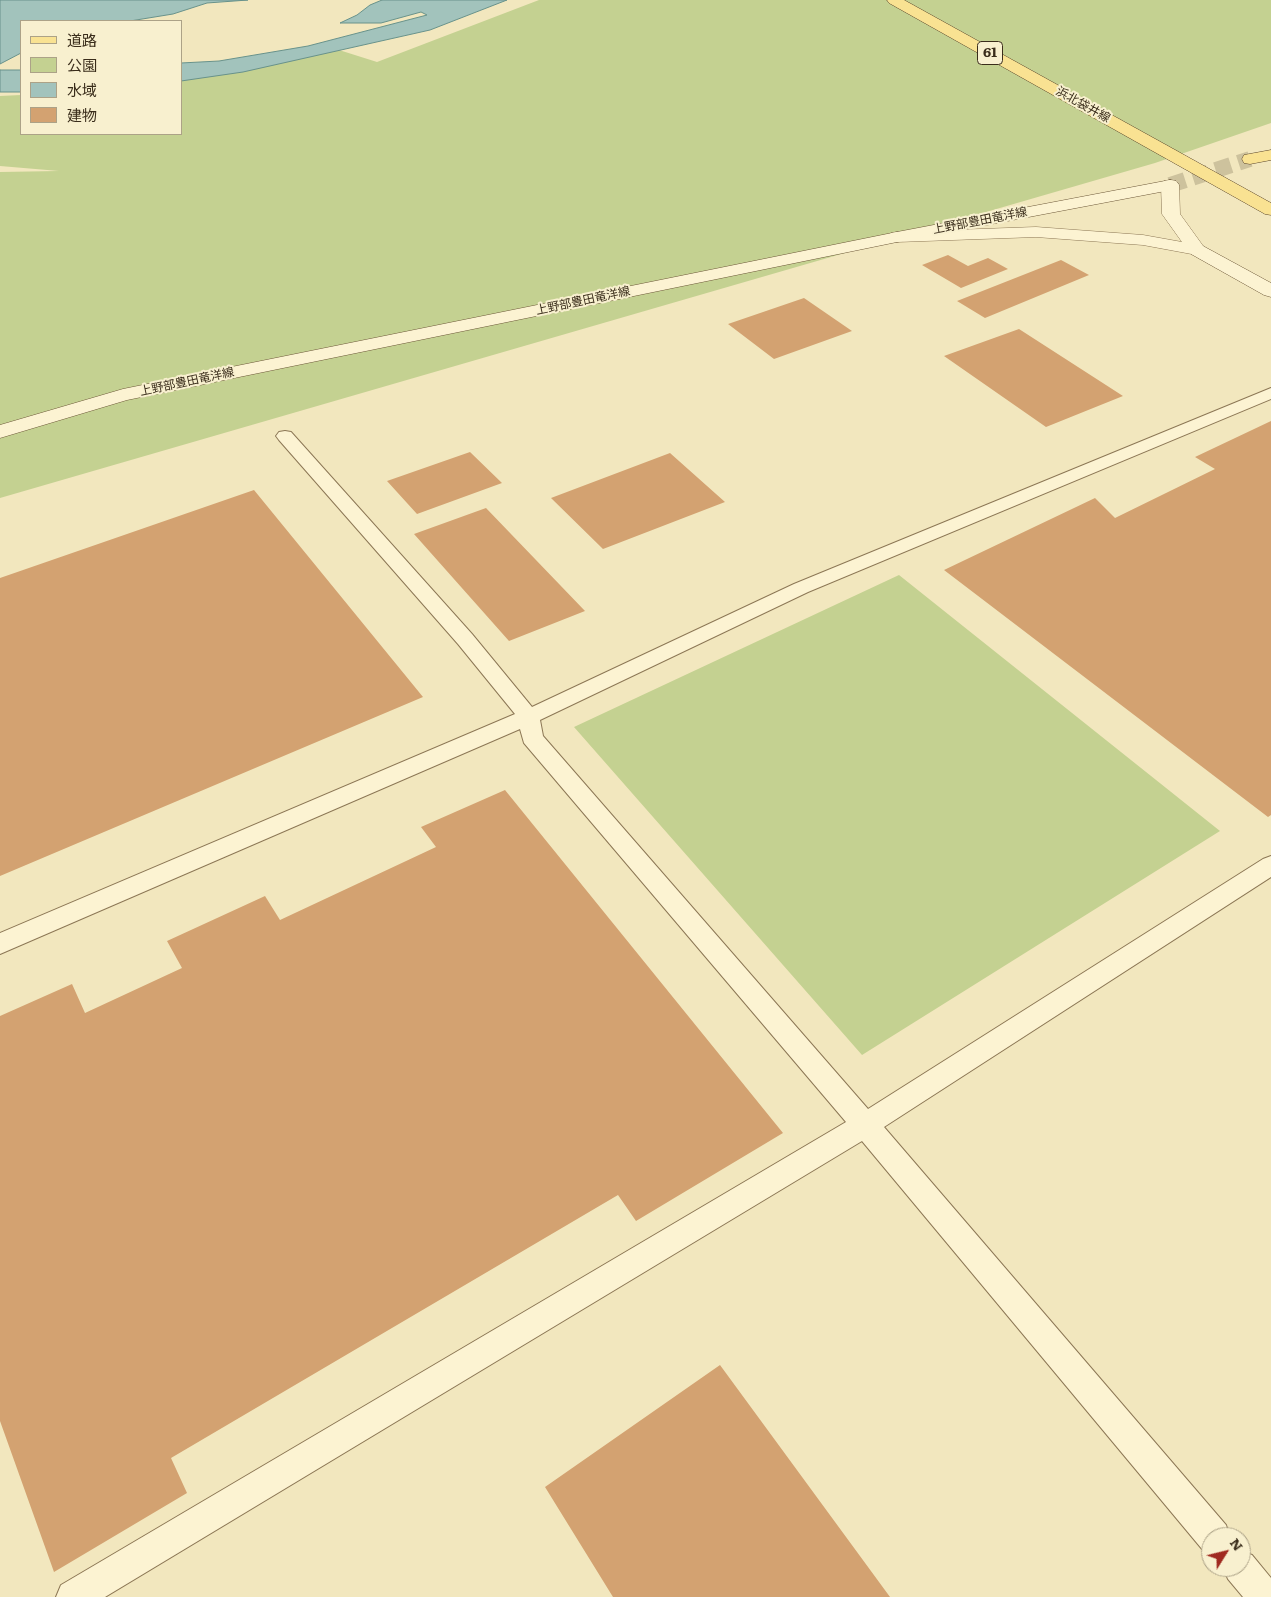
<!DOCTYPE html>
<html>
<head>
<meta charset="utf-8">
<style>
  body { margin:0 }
  #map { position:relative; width:1271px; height:1597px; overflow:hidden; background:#f2e7be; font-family:Literata,"Noto Sans JP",serif }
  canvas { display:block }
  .legend { position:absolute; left:20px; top:20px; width:162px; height:115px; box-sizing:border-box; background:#f8f0cf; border:1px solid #aca287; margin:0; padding:6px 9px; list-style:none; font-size:15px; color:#3a2d1b }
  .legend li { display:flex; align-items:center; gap:10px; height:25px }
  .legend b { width:25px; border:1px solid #aca287 }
  .north { position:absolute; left:1201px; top:1527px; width:50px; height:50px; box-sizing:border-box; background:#f8f0cf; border:1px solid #aca287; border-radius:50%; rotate:54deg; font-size:14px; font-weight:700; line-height:20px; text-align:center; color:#3a2d1b }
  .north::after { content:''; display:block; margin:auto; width:18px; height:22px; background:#a02a20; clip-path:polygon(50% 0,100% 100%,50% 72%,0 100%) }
</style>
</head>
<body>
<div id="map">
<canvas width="1271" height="1597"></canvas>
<ul class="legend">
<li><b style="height:6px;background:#f9e292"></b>道路</li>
<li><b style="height:14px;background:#c4d191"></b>公園</li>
<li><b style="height:14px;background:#a2c3bc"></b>水域</li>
<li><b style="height:14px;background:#d3a271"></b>建物</li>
</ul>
<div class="north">N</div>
</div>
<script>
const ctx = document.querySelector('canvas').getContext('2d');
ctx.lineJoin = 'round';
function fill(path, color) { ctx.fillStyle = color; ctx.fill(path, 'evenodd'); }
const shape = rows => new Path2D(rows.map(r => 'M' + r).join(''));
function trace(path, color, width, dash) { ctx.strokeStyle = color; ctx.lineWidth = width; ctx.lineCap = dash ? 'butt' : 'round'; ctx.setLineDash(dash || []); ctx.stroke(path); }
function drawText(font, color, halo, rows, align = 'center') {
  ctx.font = font + ' Literata,"Noto Sans JP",serif'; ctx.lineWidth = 4; ctx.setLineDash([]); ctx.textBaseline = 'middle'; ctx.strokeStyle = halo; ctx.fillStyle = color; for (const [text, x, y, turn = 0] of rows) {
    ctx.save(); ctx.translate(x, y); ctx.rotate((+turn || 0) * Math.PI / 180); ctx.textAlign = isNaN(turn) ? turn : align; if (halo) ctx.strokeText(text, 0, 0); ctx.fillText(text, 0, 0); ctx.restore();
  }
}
const green = shape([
  [539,0,1271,0,1271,123,1155,163,0,498,0,172,59,171,0,166,0,96,21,95,21,134,181,134,181,79,339,50,377,62],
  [899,575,1220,831,862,1055,574,727]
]);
const water = shape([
  [0,0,248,0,207,3,173,14,130,21,21,21,21,53,0,64,0,0],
  [382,0,507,0,430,30,243,72,181,81,181,63,219,61,308,46,427,15,421,12,381,23,340,23,357,15,370,5,382,0],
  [0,70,21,70,21,92,0,92,0,70]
]);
const building = shape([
  [948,255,968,266,988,258,1008,269,961,288,922,265],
  [1061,260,1089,275,985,318,957,301],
  [804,298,852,331,774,359,728,324],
  [1019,329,1123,396,1046,427,944,356],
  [1271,421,1271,815,1268,817,944,570,1095,498,1115,518,1215,469,1195,457],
  [470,452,502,483,417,514,387,481],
  [670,453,725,502,603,549,551,498],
  [254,490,423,697,0,876,0,578],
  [486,508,585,611,509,641,414,534],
  [505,790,783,1133,636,1221,618,1195,171,1458,187,1493,54,1572,0,1421,0,1016,72,984,85,1013,182,968,167,941,265,896,280,920,436,847,421,827],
  [720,1365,890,1597,613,1597,545,1487]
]);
const secondaryTunnel = shape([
  [1170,185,1250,159]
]);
const lane = shape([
  [1271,388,1271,399,808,592,540,720,543,736,868,1109,1263,859,1271,856,1271,877,884,1127,1226,1525,1230,1537,1211,1537,1211,1552,1202,1549,862,1141,105,1597,56,1597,61,1585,846,1122,524,743,520,729,0,954,0,933,515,714,458,644,279,440,276,436,279,432,285,431,291,432,472,634,532,707,794,584,1271,388],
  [1241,1551,1252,1555,1271,1578,1271,1597,1243,1597,1228,1579,1223,1567,1241,1567,1241,1551]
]);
const street = shape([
  [1170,180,1176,181,1179,185,1180,214,1206,250,1203,254,1197,255,1143,245,1036,237,897,242,891,241,888,237,891,233,897,232,1036,227,1143,235,1182,242,1162,214,1161,185,1164,181,1170,180]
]);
const secondary = shape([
  [1170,180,1176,181,1179,185,1176,189,897,242,127,400,0,438,0,425,123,389,897,232,1170,180],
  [1197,245,1203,246,1271,283,1271,297,1264,295,1191,254,1188,250,1191,246,1197,245]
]);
const primary = shape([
  [887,0,904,0,1271,203,1271,215,1265,214,889,3,887,0],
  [1271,150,1271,160,1250,164,1244,163,1242,159,1244,155,1271,150]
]);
const farStreetnames = [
  ["浜北袋井線",1083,105,29],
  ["上野部豊田竜洋線",980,221,-11],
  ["上野部豊田竜洋線",583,301,-12],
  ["上野部豊田竜洋線",187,382,-12]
];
const shields = [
  [990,53,25]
];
const shieldNames = [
  ["61",990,53]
];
fill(green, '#c4d191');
fill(water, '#a2c3bc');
trace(water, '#68928b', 1);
fill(building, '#d3a271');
trace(secondaryTunnel, '#cdc29d', 16, [16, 8]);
trace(lane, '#8c7755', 2);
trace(street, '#8c7755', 1);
trace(secondary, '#6d5839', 1);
trace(primary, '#59442a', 1);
fill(lane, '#fcf3d2');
fill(street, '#fcf3d2');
fill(secondary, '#fcf3d2');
fill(primary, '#f9e292');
drawText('12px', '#3a2d1b', '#f8f0cf', farStreetnames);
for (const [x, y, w] of shields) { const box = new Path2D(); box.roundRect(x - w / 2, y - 11.5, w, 23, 4); ctx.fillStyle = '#f8f0cf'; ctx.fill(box); trace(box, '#3a2d1b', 1); }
drawText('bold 14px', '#3a2d1b', null, shieldNames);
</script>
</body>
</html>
